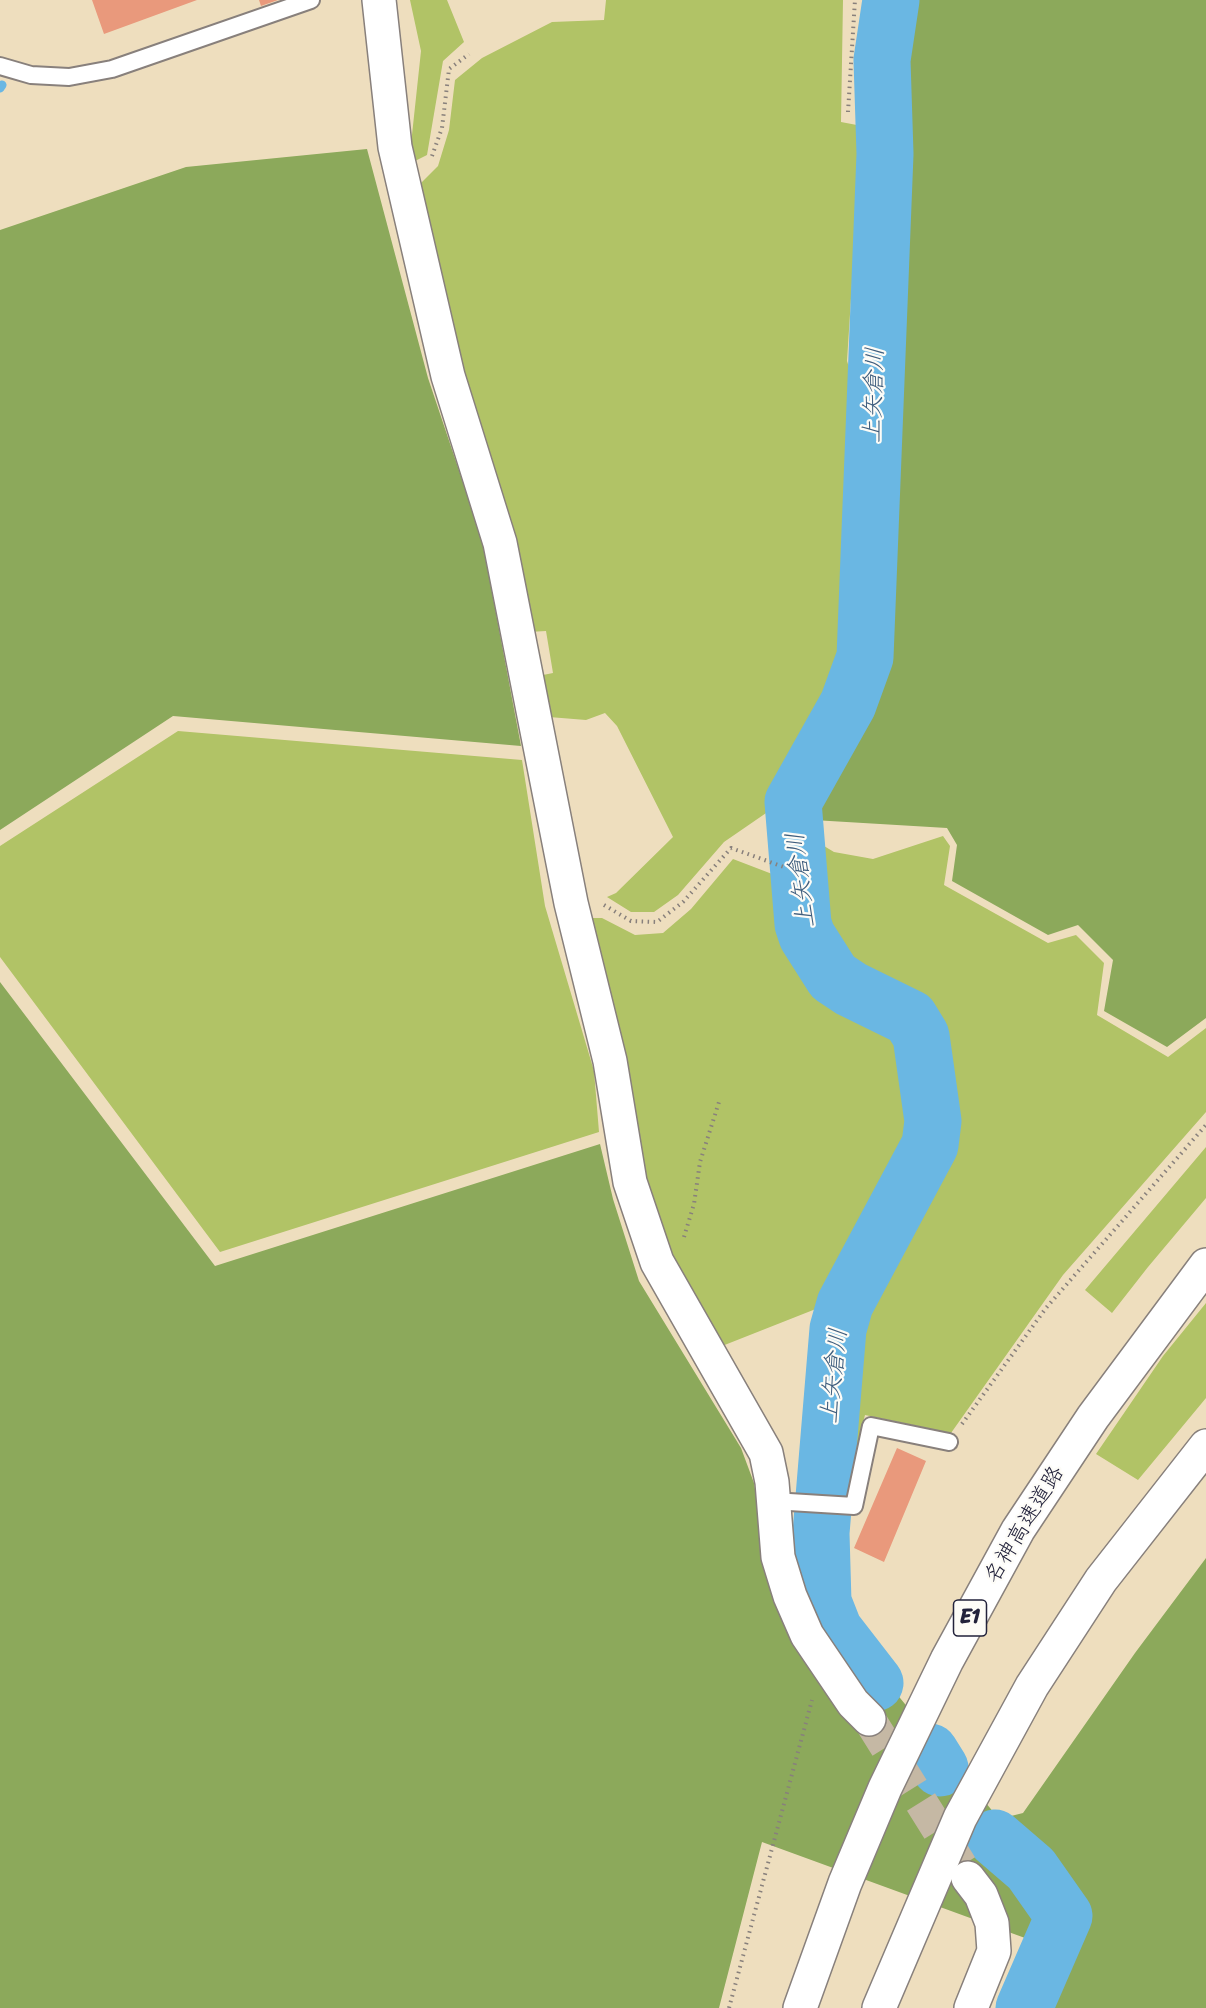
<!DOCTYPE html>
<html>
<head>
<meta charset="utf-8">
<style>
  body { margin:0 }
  canvas { display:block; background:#eedebe }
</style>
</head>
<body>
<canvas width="1206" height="2008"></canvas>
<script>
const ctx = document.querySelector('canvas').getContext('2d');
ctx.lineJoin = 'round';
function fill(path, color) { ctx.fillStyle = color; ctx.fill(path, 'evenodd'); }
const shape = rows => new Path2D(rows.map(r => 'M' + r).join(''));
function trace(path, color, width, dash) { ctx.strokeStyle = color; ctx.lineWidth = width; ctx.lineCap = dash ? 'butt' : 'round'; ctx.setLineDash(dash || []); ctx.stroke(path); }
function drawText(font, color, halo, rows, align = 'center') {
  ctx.font = font + ' Sriracha,"Klee One",sans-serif'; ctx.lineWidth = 4.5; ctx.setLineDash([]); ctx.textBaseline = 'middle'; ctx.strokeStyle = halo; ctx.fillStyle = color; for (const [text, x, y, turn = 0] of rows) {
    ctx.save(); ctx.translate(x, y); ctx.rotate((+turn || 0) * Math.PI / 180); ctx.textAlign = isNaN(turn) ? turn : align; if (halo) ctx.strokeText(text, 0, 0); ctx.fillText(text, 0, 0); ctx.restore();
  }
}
const green = shape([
  [410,0,447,0,464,42,443,61,427,155,415,161,411,144,421,51],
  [606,0,843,0,841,122,862,126,847,361,865,417,858,653,842,700,785,800,724,842,678,895,654,912,631,912,607,897,616,893,673,837,617,726,605,713,586,720,549,717,538,676,553,673,546,631,529,632,458,355,419,185,438,166,449,130,455,80,482,58,552,22,604,20],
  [178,731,522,760,545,906,594,1071,599,1132,220,1252,0,957,0,846],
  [804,834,834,852,873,859,943,836,950,846,944,885,1048,943,1076,935,1104,963,1097,1015,1168,1057,1206,1028,1206,1112,1063,1275,951,1433,865,1415,847,1485,831,1474,845,1330,856,1300,938,1150,942,1123,928,1032,915,1015,854,985,837,971,815,935,810,918],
  [733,859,793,882,797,927,802,942,828,982,848,996,901,1024,911,1040,924,1124,920,1146,836,1301,717,1348,669,1265,645,1199,585,918,602,918,635,935,663,933,691,909],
  [1206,1147,1206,1198,1148,1267,1112,1313,1085,1290],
  [1206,1303,1206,1398,1138,1480,1096,1454,1163,1356]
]);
const forest = shape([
  [910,0,1206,0,1206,1018,1167,1047,1104,1011,1113,960,1078,925,1048,935,952,881,957,845,947,828,813,820,803,798,856,710,876,659,900,59],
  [367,149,428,378,482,539,521,746,173,716,0,830,0,230,186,167],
  [0,982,215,1266,600,1144,613,1199,639,1281,741,1448,754,1483,766,1560,780,1596,860,1649,999,1819,1023,1813,1135,1653,1206,1558,1206,2008,1029,2008,1025,1938,762,1842,719,2008,0,2008]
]);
const stream = shape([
  [0,88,2,85]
]);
const river = shape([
  [875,1683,834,1630,823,1602,821,1533,838,1329,845,1304,930,1145,933,1121,921,1036,910,1018,851,989,833,977,807,936,803,924,793,802,848,704,865,657,885,154,882,60,891,0],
  [930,1752,940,1768],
  [995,1838,1031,1869,1064,1916,1024,2008]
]);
const building = shape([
  [92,0,197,0,104,34],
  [259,0,278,0,261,6],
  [897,1448,926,1461,884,1562,854,1548]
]);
const minorTunnel = shape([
  [869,1719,961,1866]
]);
const path = shape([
  [848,112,855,0],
  [432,156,442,128,449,69,469,54],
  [604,905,631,921,657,922,683,902,731,848,784,867],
  [684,1237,694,1204,700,1162,719,1102],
  [962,1424,1046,1308,1206,1125],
  [729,2008,812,1700]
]);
const service = shape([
  [0,66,31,75,69,77,112,69,311,0],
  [773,1501,854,1506,871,1426,949,1442]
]);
const minor = shape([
  [379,0,395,147,448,376,500,543,571,903,610,1061,630,1182,657,1262,766,1453,772,1482,778,1557,790,1596,807,1635,853,1703,869,1719],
  [968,1878,981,1895,992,1923,994,1951,971,2008]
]);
const motorway = shape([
  [800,2008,845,1883,885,1788,947,1660,1018,1530,1093,1417,1206,1265],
  [879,2008,960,1818,1032,1686,1101,1580,1206,1446]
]);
const shields = [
  [970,1618,33]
];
const shieldNames = [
  ["E1",970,1618]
];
const streetNames = [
  ["名神高速道路",1025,1525,-59]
];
const waterNames = [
  ["上矢倉川",875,395,-88],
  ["上矢倉川",802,880,-97],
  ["上矢倉川",835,1376,-84]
];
fill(green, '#b1c366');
fill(forest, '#8ca95b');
trace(stream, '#6ab7e3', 9);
trace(river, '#6ab7e3', 57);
fill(building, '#e9997c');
trace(minorTunnel, '#c5b8a4', 33, [33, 16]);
trace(service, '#88807c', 20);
trace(minor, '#88807c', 36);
trace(motorway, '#88807c', 36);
trace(path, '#88807c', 4, [1.5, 4.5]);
trace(service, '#fff', 16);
trace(minor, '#fff', 33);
trace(motorway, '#fff', 33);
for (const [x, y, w] of shields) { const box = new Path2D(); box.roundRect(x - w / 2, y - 18, w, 36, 4.5); ctx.fillStyle = '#fdfcf7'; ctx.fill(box); trace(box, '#22223b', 1.5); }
drawText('bold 21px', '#22223b', null, shieldNames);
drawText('22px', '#22223b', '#fdfcf7', streetNames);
drawText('italic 24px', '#3f5e7e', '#fdfcf7', waterNames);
</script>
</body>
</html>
